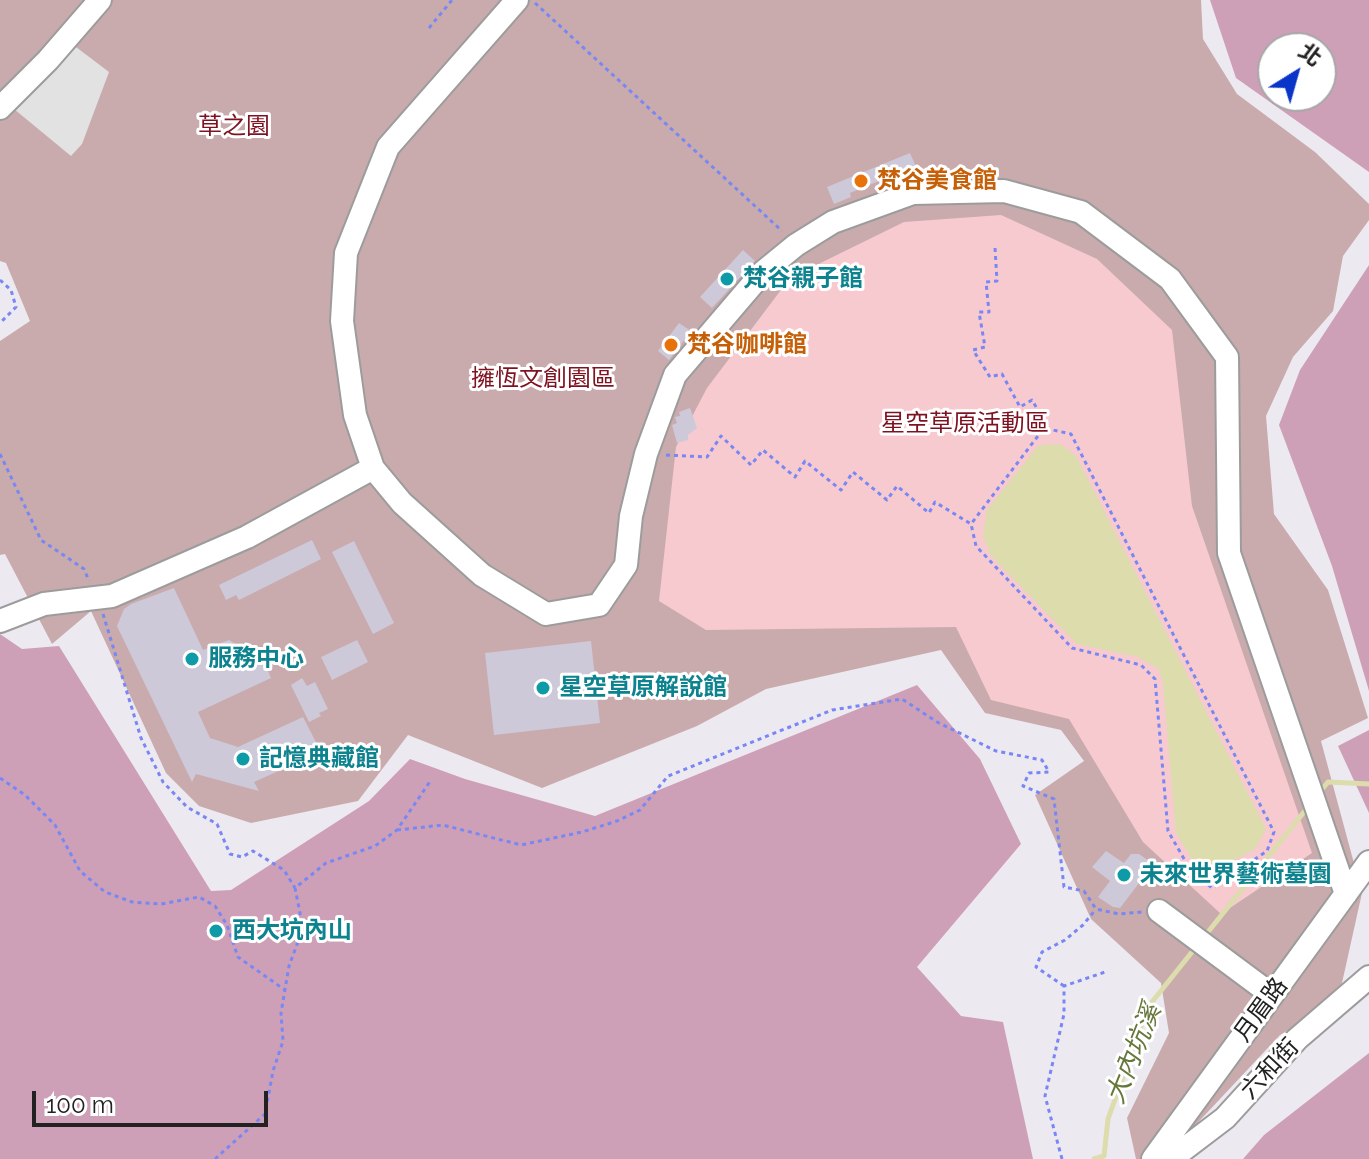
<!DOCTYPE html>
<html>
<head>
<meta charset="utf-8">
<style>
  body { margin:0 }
  #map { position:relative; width:1369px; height:1159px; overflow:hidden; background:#ede9f1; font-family:Raleway,"Noto Sans TC",sans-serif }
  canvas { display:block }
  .north { position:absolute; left:1257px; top:32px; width:80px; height:80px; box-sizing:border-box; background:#fff; border:2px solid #a7a7a7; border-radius:50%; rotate:37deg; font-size:22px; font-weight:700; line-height:32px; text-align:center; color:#222 }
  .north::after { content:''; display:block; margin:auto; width:28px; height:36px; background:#0a35c9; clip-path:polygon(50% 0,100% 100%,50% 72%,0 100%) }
  .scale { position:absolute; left:32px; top:1091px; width:236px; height:36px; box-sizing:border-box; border:4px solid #222; border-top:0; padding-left:10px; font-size:24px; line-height:28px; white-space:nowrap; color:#222; -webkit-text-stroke:6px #fff; paint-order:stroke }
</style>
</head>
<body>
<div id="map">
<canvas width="1369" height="1159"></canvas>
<div class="north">北</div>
<div class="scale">100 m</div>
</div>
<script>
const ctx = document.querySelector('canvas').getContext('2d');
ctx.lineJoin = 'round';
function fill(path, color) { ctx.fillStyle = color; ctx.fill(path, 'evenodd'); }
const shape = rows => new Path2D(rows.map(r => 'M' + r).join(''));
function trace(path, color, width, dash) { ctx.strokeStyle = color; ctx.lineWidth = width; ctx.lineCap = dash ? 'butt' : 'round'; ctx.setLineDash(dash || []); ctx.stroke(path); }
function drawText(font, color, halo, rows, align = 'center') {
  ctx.font = font + ' Raleway,"Noto Sans TC",sans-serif'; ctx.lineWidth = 6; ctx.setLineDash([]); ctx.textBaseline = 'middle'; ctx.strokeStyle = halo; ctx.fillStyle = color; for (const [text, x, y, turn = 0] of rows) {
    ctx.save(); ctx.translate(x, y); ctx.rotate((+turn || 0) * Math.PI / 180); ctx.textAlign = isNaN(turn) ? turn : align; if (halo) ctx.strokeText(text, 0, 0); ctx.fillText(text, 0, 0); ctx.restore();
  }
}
const forest = shape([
  [1210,0,1369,0,1369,172,1236,78],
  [1273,48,1321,48,1321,96,1273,96],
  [1369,265,1369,691,1332,566,1279,425,1300,370],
  [0,634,22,649,59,646,211,891,231,890,369,801,410,759,465,779,595,816,917,685,980,759,1021,844,917,967,961,1016,1003,1022,1033,1159,0,1159],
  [1369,730,1369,813,1338,746],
  [1369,1053,1369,1159,1243,1159,1264,1135]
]);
const cemetery = shape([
  [0,0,1201,0,1203,39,1237,94,1315,152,1369,204,1369,220,1343,256,1333,311,1293,357,1266,416,1274,514,1328,590,1368,718,1321,741,1362,893,1338,1001,1280,1035,1189,1132,1145,1159,1136,1159,1127,1118,1169,1033,1161,983,1091,919,1035,795,1084,761,1061,730,985,713,941,650,766,689,697,726,542,788,408,735,358,801,251,823,199,806,166,773,91,611,52,644,5,554,0,555,0,341,30,321,6,263,0,261]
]);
const park = shape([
  [1001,215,1097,259,1172,330,1192,506,1312,853,1221,914,1143,842,1069,719,991,700,956,627,706,630,659,601,676,447,707,388,790,278,904,222]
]);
const parking = shape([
  [72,44,109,72,82,144,71,156,14,109]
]);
const water = shape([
  [1051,444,1062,445,1076,456,1266,829,1256,848,1216,871,1196,865,1176,833,1163,683,1159,669,1138,657,1077,644,991,556,983,536,987,510,1038,446]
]);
const stream = shape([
  [1319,793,1328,782,1369,784],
  [1208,932,1308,807],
  [1094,1159,1104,1156,1108,1119,1148,1007,1192,952]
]);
const building = shape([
  [910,153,917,169,904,174,903,171,850,193,851,197,834,204,827,187],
  [743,250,755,261,712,308,700,297],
  [679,323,691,331,669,360,658,351],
  [690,408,697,428,688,435,688,440,677,443,672,425,677,423,675,417,680,416,679,412],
  [312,540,321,559,239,600,236,595,226,600,219,585],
  [354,541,394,623,373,634,332,552],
  [174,588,203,650,229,640,247,651,251,662,261,656,271,678,198,712,210,738,238,747,303,717,321,752,254,782,259,791,196,774,192,782,117,626,124,609,131,604],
  [357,640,368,662,332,680,321,657],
  [591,641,600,723,494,735,485,653],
  [302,678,307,686,315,682,328,709,319,713,321,716,309,722,291,685],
  [1106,851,1124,863,1131,854,1139,854,1149,861,1149,870,1120,908,1113,907,1098,897,1110,881,1092,867]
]);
const path = shape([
  [535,3,782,231],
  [429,28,452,0],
  [995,248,997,281,986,282,989,312,979,312,985,347,973,350,990,377,1002,374,1020,407,1032,400,1042,417,1044,428],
  [0,280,11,290,16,307,0,323],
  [0,454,41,540,84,569,89,581],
  [666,455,707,457,721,436,751,465,763,450,795,477,805,461,841,490,853,472,887,500,897,486,929,513,935,502,971,524,976,546,1072,648,1141,665,1155,679,1168,831,1191,871,1212,888,1267,851,1274,832,1071,434,1044,428,971,524],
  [103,614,141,738,163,782,187,807,217,824,230,854,242,857,253,851,284,870,295,888],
  [0,778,25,795,55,825,80,871,105,892,132,902,161,904,199,897,215,906,227,925,238,957,285,990],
  [397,830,443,825,521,845,582,832,617,821,640,810,668,776,832,710,902,699,937,722,996,751,1042,760,1049,772,1029,773,1023,786,1054,799,1064,887,1084,891,1096,909,1119,914,1142,912],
  [1064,986,1036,967,1042,952,1065,940,1083,925,1096,909],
  [215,1159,265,1114,273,1071,283,1041,281,1013,289,966,303,928,295,888,326,863,375,846,397,830,431,780],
  [1062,1159,1045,1096,1064,1014,1064,986,1108,971]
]);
const minor = shape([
  [517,0,388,147,346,253,342,321,355,415,373,468,402,503,482,575,546,614,599,605,626,565,631,516,646,454,675,375,763,272,796,245,833,222,913,193,1004,191,1081,212,1170,279,1227,357,1229,553,1346,894],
  [0,108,48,60,100,0],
  [0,621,44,604,112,596,247,537,373,468],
  [1159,911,1272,995],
  [1153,1159,1369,862],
  [1171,1159,1225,1118,1297,1039,1369,977]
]);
const markers = [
  [861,181,8,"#e8710a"],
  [727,279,8,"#0f9aa8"],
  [671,345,8,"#e8710a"],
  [192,659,8,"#0f9aa8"],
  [543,688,8,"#0f9aa8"],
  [243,759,8,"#0f9aa8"],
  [1124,875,8,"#0f9aa8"],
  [216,931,8,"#0f9aa8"]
];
const parkNames = [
  ["草之園",234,127],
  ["擁恆文創園區",543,379],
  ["星空草原活動區",965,424]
];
const foodNames = [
  ["梵谷美食館",877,181],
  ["梵谷咖啡館",687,345]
];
const cultureNames = [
  ["梵谷親子館",743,279],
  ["服務中心",208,659],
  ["星空草原解說館",559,688],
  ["記憶典藏館",259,759],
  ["未來世界藝術墓園",1140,875],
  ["西大坑內山",232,931]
];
const streetNames = [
  ["月眉路",1261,1010,-54],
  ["六和街",1270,1069,-47]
];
const waterNames = [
  ["大內坑溪",1134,1054,-68]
];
fill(forest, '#cea0b8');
fill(cemetery, '#c9abad');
fill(park, '#f7cad0');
fill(parking, '#e2e2e2');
fill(water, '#dcdcac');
trace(stream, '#dcdcac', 5);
fill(building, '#cdc9d8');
trace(minor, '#9c9c9c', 26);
trace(path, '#7887f3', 3, [4, 4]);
trace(minor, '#fff', 22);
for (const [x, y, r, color] of markers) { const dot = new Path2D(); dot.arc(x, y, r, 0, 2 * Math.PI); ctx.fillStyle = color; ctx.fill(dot); trace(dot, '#fff', 3); }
drawText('24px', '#7e1221', '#fff', parkNames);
drawText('bold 24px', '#c56008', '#fff', foodNames, 'left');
drawText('bold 24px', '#0d838f', '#fff', cultureNames, 'left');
drawText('24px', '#222', '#fff', streetNames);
drawText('italic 26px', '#66773b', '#fff', waterNames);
</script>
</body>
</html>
